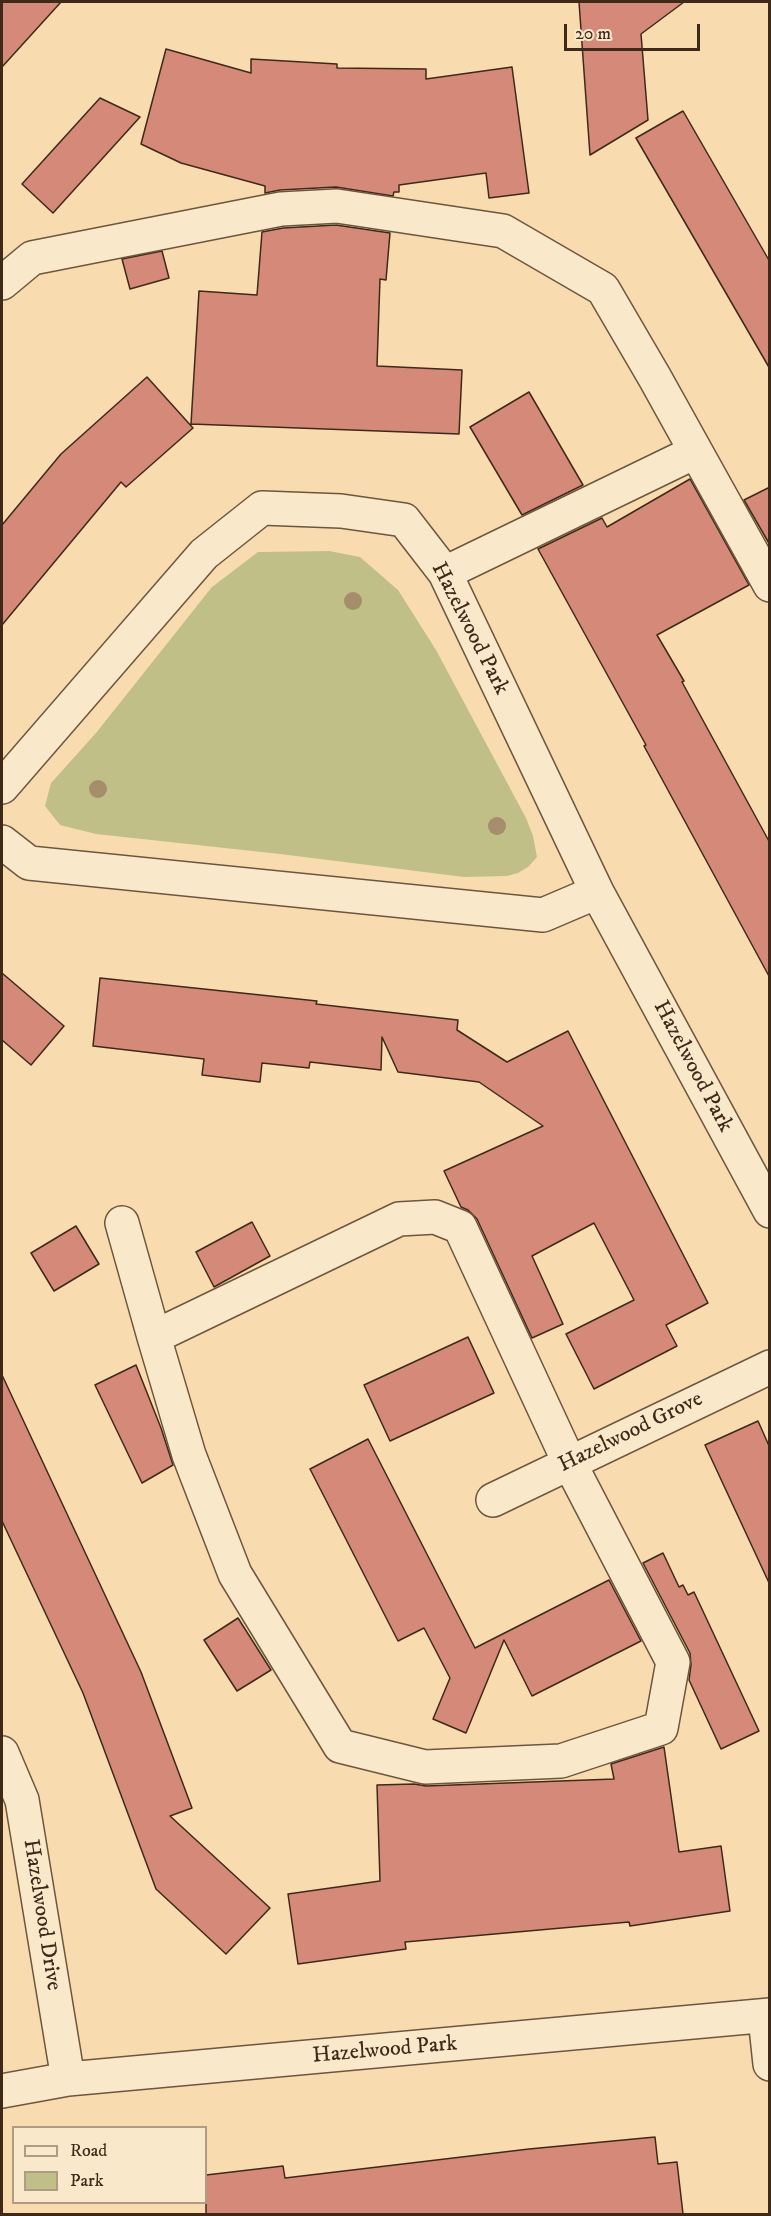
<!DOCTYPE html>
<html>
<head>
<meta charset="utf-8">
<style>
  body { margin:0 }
  #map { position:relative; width:771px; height:2216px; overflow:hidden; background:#f8dcaf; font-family:"IM FELL DW Pica",serif }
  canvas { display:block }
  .frame { position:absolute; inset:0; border:3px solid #3f2919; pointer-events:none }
  .legend { position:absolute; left:12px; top:2126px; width:195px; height:78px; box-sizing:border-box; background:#fae8cb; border:2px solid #af9c84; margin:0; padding:8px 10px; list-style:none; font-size:18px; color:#3f2919 }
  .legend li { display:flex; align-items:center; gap:12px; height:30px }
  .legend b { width:30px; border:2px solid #af9c84 }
  .scale { position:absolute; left:564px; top:24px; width:136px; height:27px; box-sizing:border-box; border:3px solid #3f2919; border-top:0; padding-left:8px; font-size:18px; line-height:21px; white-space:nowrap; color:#3f2919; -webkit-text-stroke:4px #fae8cb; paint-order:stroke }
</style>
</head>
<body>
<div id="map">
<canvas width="771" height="2216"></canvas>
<div class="frame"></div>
<ul class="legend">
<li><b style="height:8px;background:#fae8cb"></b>Road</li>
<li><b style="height:16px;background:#c0bf88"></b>Park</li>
</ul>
<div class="scale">20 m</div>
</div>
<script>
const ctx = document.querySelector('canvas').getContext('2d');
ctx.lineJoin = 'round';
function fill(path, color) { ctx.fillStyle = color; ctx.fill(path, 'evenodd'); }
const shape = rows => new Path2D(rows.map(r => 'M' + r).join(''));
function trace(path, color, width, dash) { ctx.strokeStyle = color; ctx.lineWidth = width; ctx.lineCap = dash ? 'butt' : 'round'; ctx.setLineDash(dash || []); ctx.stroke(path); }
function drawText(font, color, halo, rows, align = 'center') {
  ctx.font = font + ' "IM FELL DW Pica",serif'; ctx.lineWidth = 6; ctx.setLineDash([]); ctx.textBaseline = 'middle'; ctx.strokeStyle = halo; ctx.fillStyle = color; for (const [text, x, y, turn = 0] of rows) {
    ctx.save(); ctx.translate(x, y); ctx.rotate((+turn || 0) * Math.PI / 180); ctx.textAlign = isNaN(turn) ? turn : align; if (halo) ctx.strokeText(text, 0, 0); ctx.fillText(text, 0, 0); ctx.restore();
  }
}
const green = shape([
  [329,551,360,557,398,590,436,650,526,818,533,836,537,857,528,867,518,873,507,876,464,877,280,854,96,834,60,825,45,806,51,783,96,733,212,587,258,552]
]);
const building = shape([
  [2,2,61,2,2,67,2,2],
  [579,2,684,2,641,34,648,120,590,155,579,2],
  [166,49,251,73,251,59,337,64,337,68,426,69,426,79,512,67,529,193,489,198,486,173,399,185,399,192,394,192,393,196,336,187,280,190,265,193,265,186,181,163,141,144,166,49],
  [100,98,140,117,53,213,22,184,100,98],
  [683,111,770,262,770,369,636,138,683,111],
  [336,225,390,233,386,280,380,279,377,366,462,370,459,434,191,424,199,291,257,295,262,232,283,228,336,225],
  [162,251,169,278,130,289,122,259,162,251],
  [147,377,193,428,126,487,121,482,2,625,2,525,61,454,147,377],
  [529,392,583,485,522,515,470,427,529,392],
  [690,479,749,585,657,635,684,681,682,682,770,843,770,978,644,746,646,745,538,549,602,518,607,527,690,479],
  [770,487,770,545,744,500,770,487],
  [2,973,64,1026,31,1065,2,1040,2,973],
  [100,978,317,1001,316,1004,458,1020,457,1030,507,1062,568,1031,708,1303,666,1325,677,1346,594,1389,566,1334,634,1300,594,1223,532,1256,563,1324,532,1338,477,1219,468,1210,461,1207,444,1171,543,1126,479,1082,398,1072,382,1037,381,1070,310,1062,309,1068,262,1063,260,1082,202,1075,204,1059,93,1046,100,978],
  [252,1222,270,1256,214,1287,196,1252,252,1222],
  [76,1226,99,1264,54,1291,31,1253,76,1226],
  [468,1337,494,1393,390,1441,364,1385,468,1337],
  [136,1365,161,1428,173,1465,142,1483,95,1385,136,1365],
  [2,1375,141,1672,192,1808,170,1816,270,1908,226,1954,156,1889,83,1693,2,1521,2,1375],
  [758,1421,770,1448,770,1585,705,1445,758,1421],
  [368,1439,475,1648,609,1580,641,1641,532,1696,504,1640,466,1733,433,1719,450,1678,424,1628,398,1641,310,1469,368,1439],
  [663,1553,679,1587,683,1585,688,1595,694,1592,759,1731,721,1749,689,1680,691,1665,690,1653,643,1563,663,1553],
  [238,1618,271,1670,237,1691,204,1640,238,1618],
  [664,1747,679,1852,721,1846,730,1911,630,1926,629,1922,405,1942,406,1949,298,1964,288,1894,380,1881,377,1785,414,1784,426,1786,614,1779,611,1764,664,1747],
  [655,2137,658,2164,677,2162,683,2214,206,2214,206,2175,283,2166,285,2178,529,2149,655,2137]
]);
const minor = shape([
  [2,283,32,258,281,209,337,206,503,231,603,289,655,378,770,585],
  [445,573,695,452],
  [2,787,204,554,262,508,341,511,404,520,445,573,597,892,770,1211],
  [2,842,29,863,543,915,597,892],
  [122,1223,154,1337,189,1455,235,1574,340,1746,425,1767,561,1761,661,1728,673,1662,569,1462,460,1227,435,1217,399,1219,154,1337],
  [493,1500,770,1367],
  [2,1753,22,1800,68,2079],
  [765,2017,770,2064],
  [2,2091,68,2079,770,2015]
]);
const trees = [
  [353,601],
  [98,789],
  [497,826]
];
const streetNames = [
  ["Hazelwood Park",469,629,63],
  ["Hazelwood Park",692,1067,62],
  ["Hazelwood Grove",631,1433,-26],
  ["Hazelwood Drive",41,1915,81],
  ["Hazelwood Park",385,2051,-5]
];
fill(green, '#c0bf88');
fill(building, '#d58978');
trace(building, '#3f2919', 1.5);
trace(minor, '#6d563e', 36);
trace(minor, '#fae8cb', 33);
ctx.fillStyle = '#a48e6c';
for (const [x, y] of trees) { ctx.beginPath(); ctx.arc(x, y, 9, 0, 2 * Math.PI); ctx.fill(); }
drawText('22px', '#3f2919', '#fae8cb', streetNames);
</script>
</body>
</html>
